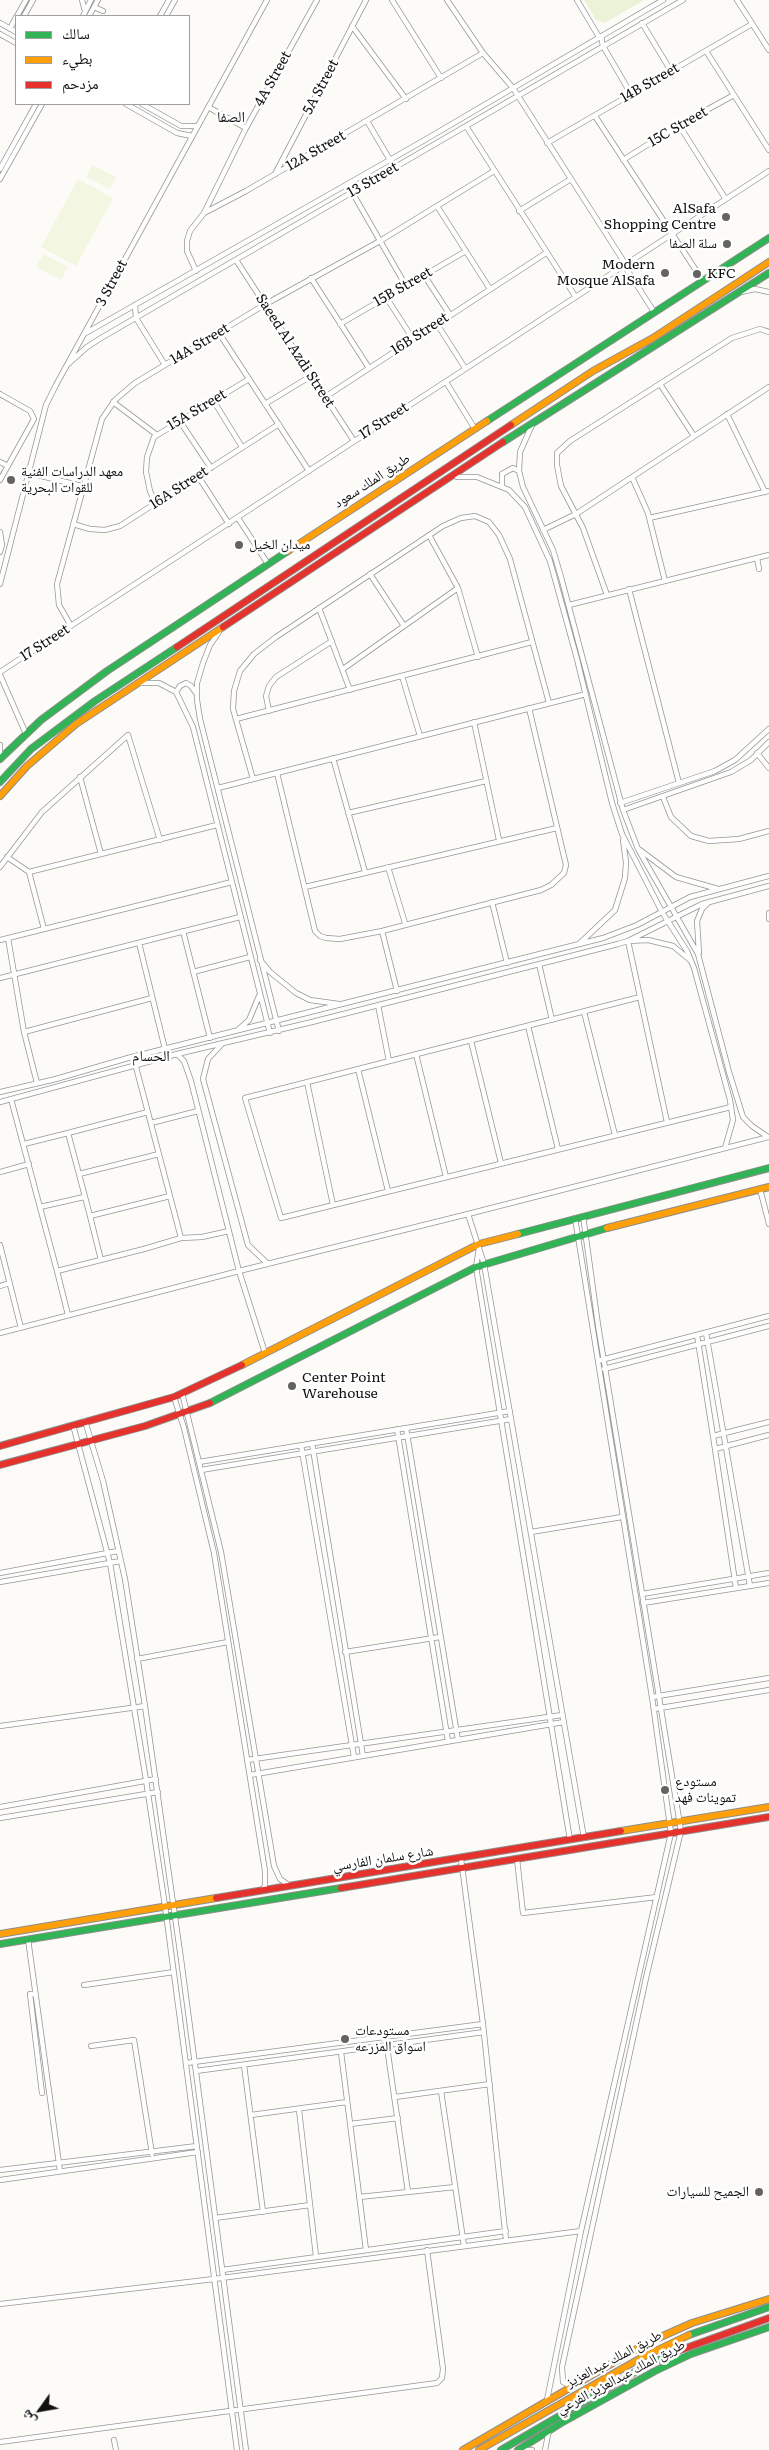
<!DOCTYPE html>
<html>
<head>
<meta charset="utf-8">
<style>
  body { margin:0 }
  #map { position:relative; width:769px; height:2450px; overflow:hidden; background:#fdfbf7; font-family:Literata,"Noto Naskh Arabic",serif }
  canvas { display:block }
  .legend { position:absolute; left:15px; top:15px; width:175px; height:90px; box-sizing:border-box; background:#fff; border:1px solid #a0a0a0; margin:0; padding:6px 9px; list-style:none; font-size:15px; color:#111 }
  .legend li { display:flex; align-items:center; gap:10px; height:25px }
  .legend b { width:25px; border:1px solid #a0a0a0 }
  .north { position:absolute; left:15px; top:2385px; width:50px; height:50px; -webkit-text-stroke:4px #fff; paint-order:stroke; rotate:238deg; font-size:14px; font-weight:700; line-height:20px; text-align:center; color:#111 }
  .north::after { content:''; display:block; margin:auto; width:18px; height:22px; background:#111; clip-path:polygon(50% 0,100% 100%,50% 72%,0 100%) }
</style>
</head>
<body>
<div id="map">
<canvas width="769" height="2450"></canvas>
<ul class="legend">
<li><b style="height:6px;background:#30b455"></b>سالك</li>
<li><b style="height:6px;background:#ff9f0a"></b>بطيء</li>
<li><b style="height:6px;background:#e5322d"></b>مزدحم</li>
</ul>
<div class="north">ش</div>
</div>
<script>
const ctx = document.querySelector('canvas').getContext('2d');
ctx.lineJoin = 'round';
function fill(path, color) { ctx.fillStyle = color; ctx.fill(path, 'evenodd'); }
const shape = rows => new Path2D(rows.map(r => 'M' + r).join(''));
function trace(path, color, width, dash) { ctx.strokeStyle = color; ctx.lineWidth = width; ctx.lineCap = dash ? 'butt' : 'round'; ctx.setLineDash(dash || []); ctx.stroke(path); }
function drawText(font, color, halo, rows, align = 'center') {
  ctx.font = font + ' Literata,"Noto Naskh Arabic",serif'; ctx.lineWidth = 5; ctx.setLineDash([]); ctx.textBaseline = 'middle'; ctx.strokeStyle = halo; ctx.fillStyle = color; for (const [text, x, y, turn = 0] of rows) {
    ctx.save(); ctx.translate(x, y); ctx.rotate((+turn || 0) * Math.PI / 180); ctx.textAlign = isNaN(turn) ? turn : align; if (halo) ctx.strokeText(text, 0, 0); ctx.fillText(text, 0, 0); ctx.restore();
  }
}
const green = shape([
  [584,0,644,0,605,23,596,20]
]);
const pitch = shape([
  [92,165,116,177,110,189,86,177],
  [78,179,113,198,76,266,41,247],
  [43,254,68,267,61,280,36,267]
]);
const street = shape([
  [82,0,85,11],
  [392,0,441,78],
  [447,0,483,53,513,88,626,265],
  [577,0,599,37],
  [737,0,769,50],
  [94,7,103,11],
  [17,16,26,0],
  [24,16,33,0],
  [83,16,91,0],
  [89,16,98,0],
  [160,16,169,0],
  [166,16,175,0],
  [0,23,16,32],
  [642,23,671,71],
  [352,26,406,99],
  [10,29,16,17],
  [0,34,16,43],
  [601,36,603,46,631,94],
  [706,51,769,150],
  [126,104,177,133,192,136],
  [142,104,181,126,197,126],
  [208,107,246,128],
  [595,116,703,281],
  [367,121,390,160],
  [679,125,725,198],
  [466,126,575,296],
  [547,143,752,24],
  [623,160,679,125,734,95],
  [0,169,36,104],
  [275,174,366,0],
  [0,179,42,104],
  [352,192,406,286],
  [437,206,490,289],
  [519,211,571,179],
  [204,213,246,128,317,0],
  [236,260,354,441],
  [624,265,654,312],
  [196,271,187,251,187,241,190,231,204,213,246,191,483,53],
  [424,275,450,315],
  [311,278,369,368],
  [741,292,755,289,769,292],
  [386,297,413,339],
  [135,305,136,318,165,365],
  [340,324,466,251],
  [437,324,465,368],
  [219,333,309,471],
  [84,334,423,141,663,0],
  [67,365,87,347,101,338,683,0],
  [446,382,475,429],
  [660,384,694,436],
  [0,394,30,411,34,419,0,480],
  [325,397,546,253],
  [213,400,242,447],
  [113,402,157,435],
  [265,404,311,376],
  [727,414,765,492],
  [179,420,211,468],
  [532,425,520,452,519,471,523,487,553,550,561,577,623,810,638,849,698,954,729,1072,743,1117,752,1126,768,1137],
  [0,462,8,466],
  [29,473,82,486],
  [198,476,229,524],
  [457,477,477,477,509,490,525,507,550,561,577,659,612,803,622,834,662,912,687,951,694,968,730,1100,733,1120,725,1148],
  [632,477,648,513,665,581],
  [502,486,502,474,513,468,519,471],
  [156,504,150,491,146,472,147,457,154,437,249,379],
  [238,518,268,564],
  [649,518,769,491],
  [73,524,90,529,105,530,120,526,279,424],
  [543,530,576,514,769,387],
  [0,532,2,545,0,552],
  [429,535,458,588,478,657],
  [757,558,759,569],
  [370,574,404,626],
  [0,584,46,405,56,385,267,0],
  [629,589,679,783],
  [607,595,583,528,561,486,557,465,557,453,570,441,732,338,760,329,769,332],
  [569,605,769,555],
  [319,608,350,690],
  [71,626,59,605,57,584,102,419,115,400,135,383,264,305,380,241,494,171],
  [219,632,210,645,203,663,197,683,197,700,200,719,279,1031],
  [343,669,458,588],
  [0,672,769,171],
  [0,675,26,734],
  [402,676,420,736],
  [140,683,159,683,176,692,193,727,270,1033],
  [176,692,180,686,186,683,191,686,196,693],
  [269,711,266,696,269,686,276,677,332,641],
  [236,719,532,642],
  [474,722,499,840],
  [0,745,0,759],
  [757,753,769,768],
  [333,758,365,872],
  [277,773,315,931,320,936,326,938,340,939,382,931,541,890,551,885,564,873,566,865,529,708],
  [80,777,101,854],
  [253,779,233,709,234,691,240,671,254,654,276,637,443,526,461,518,475,516,489,522,499,535,510,559,549,703],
  [218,788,586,694],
  [663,797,671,817,691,836,709,841,739,839,769,831],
  [620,803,715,771,735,760,769,729],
  [623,810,731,772,751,760,769,742],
  [348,813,486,781],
  [640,850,676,877,718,889],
  [7,857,29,872,217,825],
  [0,867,42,812,128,735,160,840],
  [388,867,405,923],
  [29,872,44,929],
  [305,887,557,828],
  [492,902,507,963],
  [769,913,769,919],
  [183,931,210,1038],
  [382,931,397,991],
  [8,938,24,1032,37,1083],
  [0,940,232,882],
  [139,943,165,1049],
  [580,943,615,910,625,878,626,862,623,840],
  [699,953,697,921,702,909,709,902],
  [260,960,270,972,296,993,310,1000,339,1004],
  [539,964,552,1020],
  [193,972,250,957],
  [0,978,240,917],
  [640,997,245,1098,281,1218,731,1107],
  [378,1005,389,1061],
  [584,1012,615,1135],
  [528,1026,558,1149],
  [239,1029,249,1020,259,996],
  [24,1032,152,998],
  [471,1041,501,1163],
  [221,1045,208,1059,203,1079,248,1245,268,1264],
  [177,1054,184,1061,191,1081,239,1271,265,1353],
  [416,1054,446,1177],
  [358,1069,388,1191],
  [307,1082,333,1205],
  [0,1092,56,1079,128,1058,603,938,637,925,690,897,769,876],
  [11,1099,57,1271,144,1249,181,1238,136,1067],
  [0,1102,177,1054,312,1022,618,944,628,941,702,904,769,886],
  [667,1122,628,941,648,940,673,946,690,960],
  [151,1123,198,1111],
  [68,1133,148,1112],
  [24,1144,68,1133,79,1174,159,1154],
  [0,1172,29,1164],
  [79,1174,90,1216,170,1196],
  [760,1189,769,1224],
  [40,1207,84,1197],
  [90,1216,101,1260],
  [181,1238,202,1237,229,1231],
  [0,1245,21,1328],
  [479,1248,476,1267,570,1840],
  [57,1271,68,1315],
  [0,1286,10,1283],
  [0,1333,239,1271,468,1214],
  [706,1333,750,1586],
  [697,1335,713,1436],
  [601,1360,769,1316],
  [604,1369,769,1326],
  [182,1393,221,1552,274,1866,280,1879,290,1886],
  [174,1397,184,1428,214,1553,265,1871,265,1885,263,1890],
  [85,1421,103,1481,125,1579,145,1706,181,1959,246,2450],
  [73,1425,110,1563,146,1780,165,1906,237,2450],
  [406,1428,458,1740],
  [397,1429,448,1741],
  [312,1443,363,1756],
  [301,1445,354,1757],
  [715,1449,769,1435],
  [199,1462,510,1411],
  [201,1470,511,1419],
  [531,1532,622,1517],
  [0,1573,118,1551],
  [0,1582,121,1561],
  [736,1588,713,1436,769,1422],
  [642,1594,769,1573],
  [643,1603,769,1583],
  [345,1652,440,1637],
  [137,1659,228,1642],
  [652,1697,769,1678],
  [654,1709,769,1690],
  [0,1726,145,1706],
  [247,1760,562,1715],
  [250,1775,564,1722],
  [0,1807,156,1779],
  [0,1818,158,1792],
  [584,1838,484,1264,468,1214,769,1137],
  [461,1859,483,2024,506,2240],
  [517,1859,523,1913,657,1897],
  [28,1939,60,2171],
  [84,1985,174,1972],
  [35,1994,30,1994,42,2093],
  [91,2046,134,2040,152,2154],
  [387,2047,408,2192,455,2187],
  [341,2052,366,2250],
  [186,2063,483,2024],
  [244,2065,263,2212],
  [196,2071,484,2032],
  [441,2091,464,2246],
  [395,2097,490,2084],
  [299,2110,316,2256],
  [251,2115,347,2102],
  [350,2124,398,2118],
  [0,2170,197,2146],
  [0,2180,198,2152],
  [359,2197,408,2192],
  [215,2218,310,2205],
  [222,2270,506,2231],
  [0,2304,214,2279,581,2231],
  [570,2386,563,2382,562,2367,646,1978,681,1831,598,1325,583,1216],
  [547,2400,581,2231,671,1833,652,1697,575,1218],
  [114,2440,116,2450],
  [0,2442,437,2383,442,2378,443,2369,427,2250],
  [521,2450,532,2450],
  [545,2450,549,2430]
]);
const fast = shape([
  [487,421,769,238],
  [503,442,769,273],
  [0,759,41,720,107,671,288,551],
  [0,782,31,749,95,701,177,647],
  [518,1234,769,1168],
  [210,1403,476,1267,607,1228],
  [0,1944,341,1888],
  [689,2335,769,2307],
  [501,2450,635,2372,675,2352],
  [518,2450,561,2423,655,2371,691,2354,769,2327]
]);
const slow = shape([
  [511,425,593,371,653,338,769,262],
  [288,551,487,421],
  [0,796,27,766,76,724,223,627],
  [607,1228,769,1187],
  [242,1365,479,1244,518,1234],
  [621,1831,769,1807],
  [0,1934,216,1898],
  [463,2450,647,2343,692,2323,769,2299],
  [479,2450,641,2358,689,2335]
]);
const jam = shape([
  [223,627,503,442],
  [177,647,511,425],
  [0,1446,174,1397,242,1365],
  [0,1465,145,1426,210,1403],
  [341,1888,769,1817],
  [216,1898,621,1831],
  [675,2352,769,2318]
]);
const markers = [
  [726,217,5,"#646362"],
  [727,244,5,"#646362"],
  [665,273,5,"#646362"],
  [697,274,5,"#646362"],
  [11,480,5,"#646362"],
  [239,545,5,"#646362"],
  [292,1386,5,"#646362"],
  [665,1790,5,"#646362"],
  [345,2039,5,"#646362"],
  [759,2192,5,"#646362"]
];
const streetNames = [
  ["4A Street",273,79,-61],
  ["14B Street",650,83,-30],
  ["5A Street",321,87,-62],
  ["15C Street",678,127,-30],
  ["12A Street",316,151,-30],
  ["13 Street",373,180,-30],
  ["3 Street",112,283,-62],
  ["15B Street",403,287,-30],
  ["16B Street",420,334,-33],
  ["14A Street",200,344,-31],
  ["Saeed Al Azdi Street",295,351,57],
  ["15A Street",197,410,-31],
  ["17 Street",384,421,-33],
  ["طريق الملك سعود",372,481,-33],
  ["16A Street",179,488,-33],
  ["17 Street",45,643,-33],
  ["شارع سلمان الفارسي",383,1859,-9],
  ["طريق الملك عبدالعزيز",614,2359,-28],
  ["طريق الملك عبدالعزيز الفرعي",621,2377,-28]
];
const poiNames = [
  ["AlSafa",716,209,"right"],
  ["Shopping Centre",716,225,"right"],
  ["سلة الصفا",717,244,"right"],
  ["Modern",655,265,"right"],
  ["Mosque AlSafa",655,281,"right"],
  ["KFC",707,274],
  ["معهد الدراسات الفنية",21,472],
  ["للقوات البحرية",21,488],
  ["ميدان الخيل",249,545],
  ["Center Point",302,1378],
  ["Warehouse",302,1394],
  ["مستودع",675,1782],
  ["تموينات فهد",675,1798],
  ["مستودعات",355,2031],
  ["اسواق المزرعه",355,2047],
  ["الجميح للسيارات",749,2192,"right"]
];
const neighbourhoodNames = [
  ["الصفا",231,118],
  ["الحسام",151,1057]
];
fill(green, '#eaf2d7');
fill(pitch, '#f3f6e1');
trace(street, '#979695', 6);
trace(fast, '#8e8d8b', 8);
trace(slow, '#8e8d8b', 8);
trace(jam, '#8e8d8b', 8);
trace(street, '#fffefe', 4.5);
trace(fast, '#30b455', 6);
trace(slow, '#ff9f0a', 6);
trace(jam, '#e5322d', 6);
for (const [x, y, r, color] of markers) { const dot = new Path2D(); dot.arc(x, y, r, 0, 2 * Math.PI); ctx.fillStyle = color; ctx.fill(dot); trace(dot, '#fff', 2); }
drawText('14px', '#111', '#fff', streetNames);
drawText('14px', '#111', '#fff', poiNames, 'left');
drawText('15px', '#111', '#fff', neighbourhoodNames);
</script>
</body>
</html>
